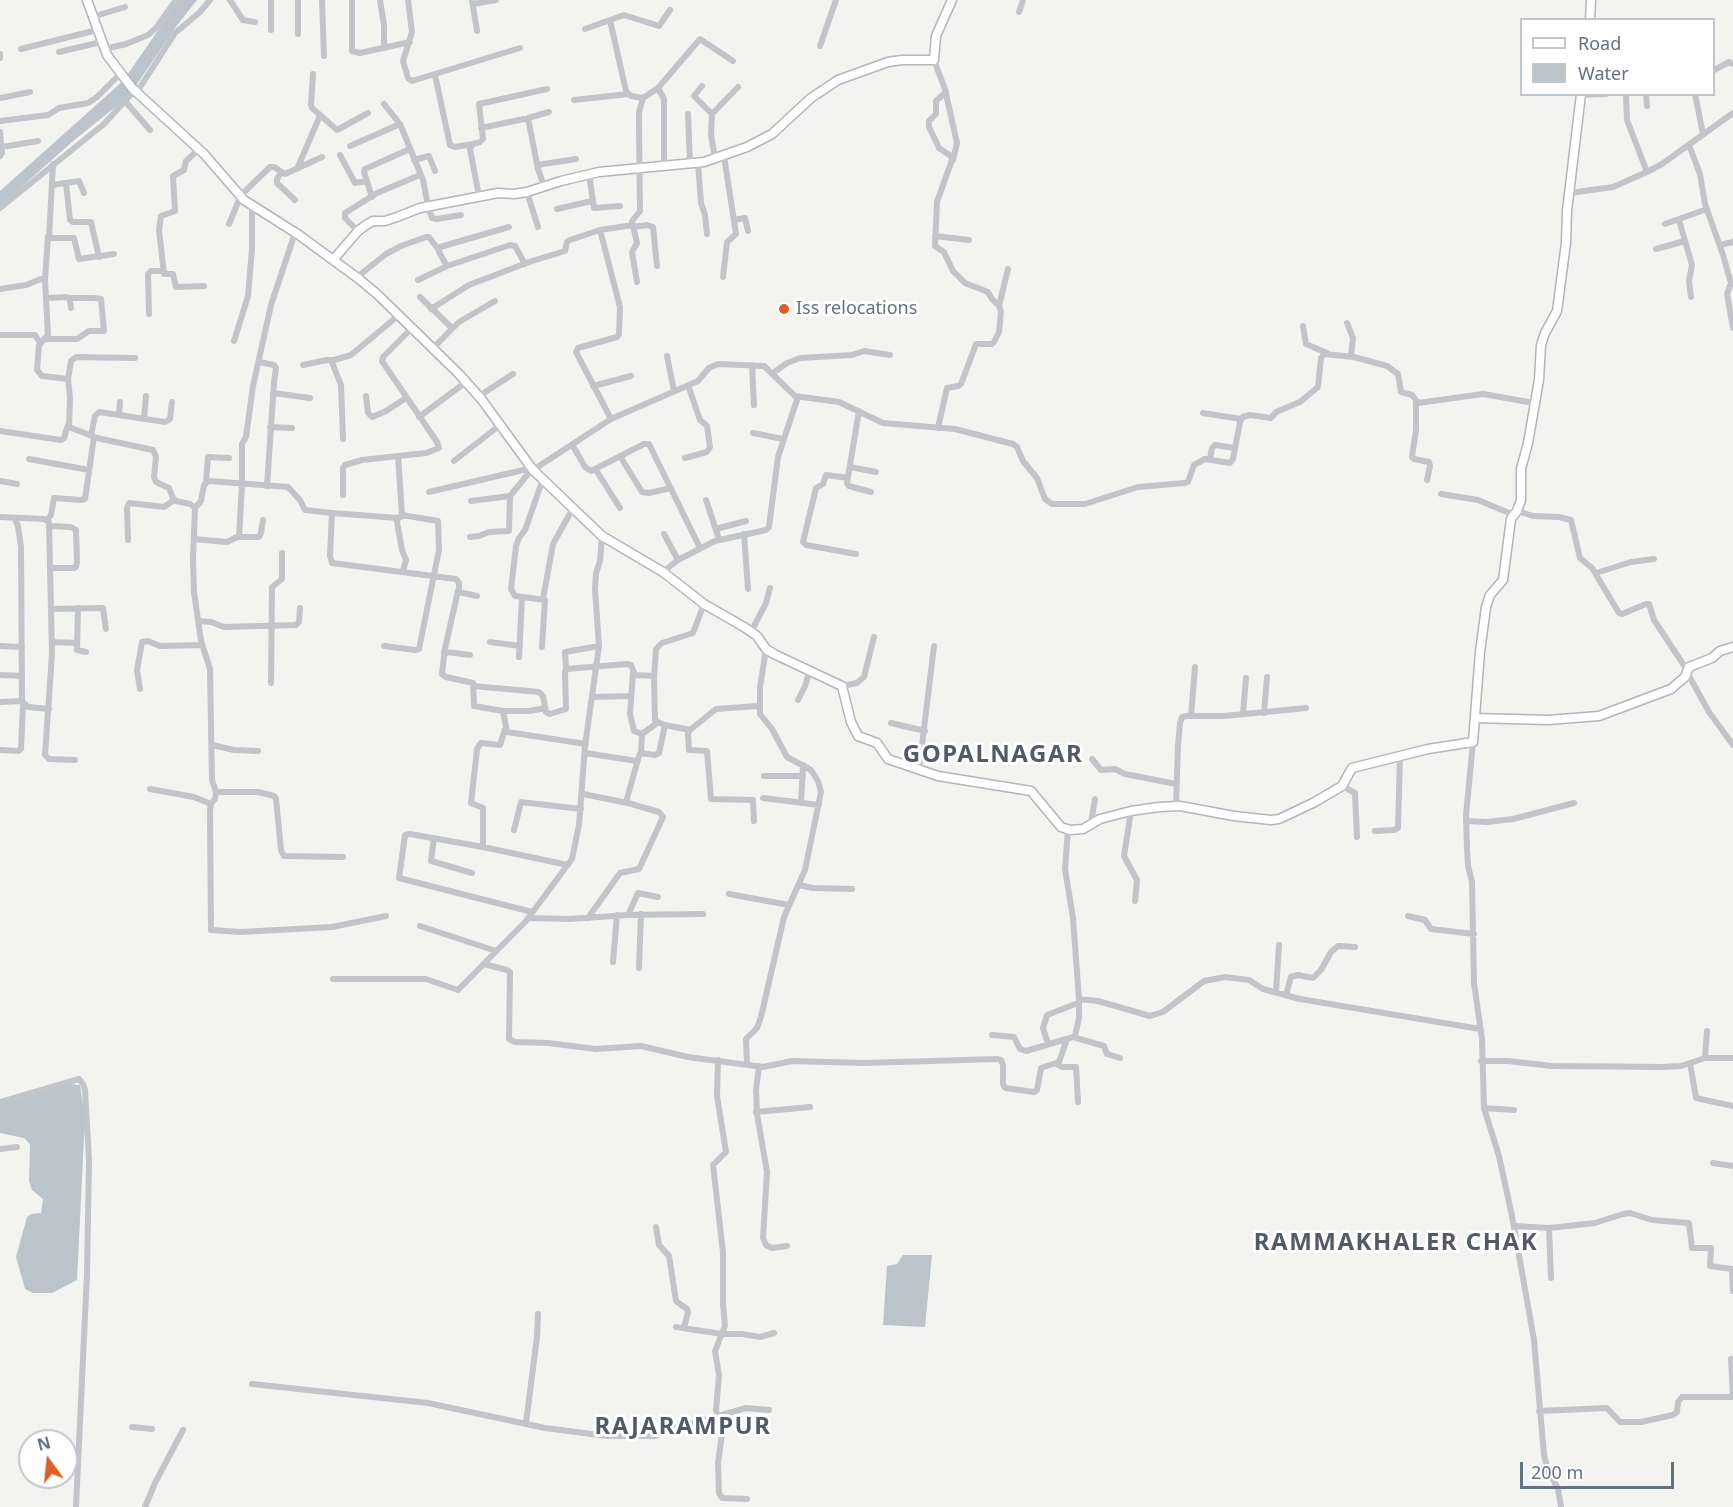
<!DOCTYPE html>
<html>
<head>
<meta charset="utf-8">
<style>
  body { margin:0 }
  #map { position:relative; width:1733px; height:1507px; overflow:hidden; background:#f3f4f0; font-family:"Noto Sans",sans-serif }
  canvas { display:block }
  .legend { position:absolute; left:1520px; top:18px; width:195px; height:78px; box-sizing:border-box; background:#fff; border:2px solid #c1c6cc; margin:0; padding:8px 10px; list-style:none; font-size:18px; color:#637180 }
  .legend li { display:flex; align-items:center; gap:12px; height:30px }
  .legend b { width:30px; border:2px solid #c1c6cc }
  .north { position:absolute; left:18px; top:1429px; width:60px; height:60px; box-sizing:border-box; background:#fff; border:2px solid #c1c6cc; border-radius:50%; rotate:345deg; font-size:16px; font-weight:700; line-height:24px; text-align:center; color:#637180 }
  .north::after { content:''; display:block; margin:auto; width:21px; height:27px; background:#dd5f26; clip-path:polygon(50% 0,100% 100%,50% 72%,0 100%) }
  .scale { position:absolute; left:1520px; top:1462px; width:154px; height:27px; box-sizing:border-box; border:3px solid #637180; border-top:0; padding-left:8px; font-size:18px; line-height:21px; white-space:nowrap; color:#637180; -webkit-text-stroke:4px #fff; paint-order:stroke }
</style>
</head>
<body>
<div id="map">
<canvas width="1733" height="1507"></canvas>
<ul class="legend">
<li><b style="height:8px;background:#fff"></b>Road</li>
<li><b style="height:16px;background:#bac4ca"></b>Water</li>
</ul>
<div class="north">N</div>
<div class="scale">200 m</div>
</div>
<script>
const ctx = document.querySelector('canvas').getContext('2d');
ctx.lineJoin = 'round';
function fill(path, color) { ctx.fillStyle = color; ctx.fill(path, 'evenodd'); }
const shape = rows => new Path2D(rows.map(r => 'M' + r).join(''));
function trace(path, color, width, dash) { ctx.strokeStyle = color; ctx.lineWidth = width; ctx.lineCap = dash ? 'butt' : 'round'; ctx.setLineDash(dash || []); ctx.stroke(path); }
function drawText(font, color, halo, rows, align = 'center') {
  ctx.font = font + ' "Noto Sans",sans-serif'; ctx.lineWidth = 6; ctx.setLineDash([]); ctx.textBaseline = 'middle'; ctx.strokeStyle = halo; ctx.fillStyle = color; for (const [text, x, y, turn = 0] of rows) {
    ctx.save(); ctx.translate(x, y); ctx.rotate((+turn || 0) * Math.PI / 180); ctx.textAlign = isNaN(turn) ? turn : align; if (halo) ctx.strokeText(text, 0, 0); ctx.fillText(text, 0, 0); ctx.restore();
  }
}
const water = shape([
  [179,0,197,0,175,28,129,96,72,142,0,206,0,191,123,81],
  [66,1084,80,1085,85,1118,77,1280,52,1293,33,1293,25,1289,16,1257,27,1217,31,1214,41,1213,43,1199,32,1190,29,1181,30,1144,24,1138,0,1133,0,1103],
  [903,1255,932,1255,925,1327,883,1325,887,1266,897,1264]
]);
const street = shape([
  [230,0,243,20,255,22],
  [298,0,298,34],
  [322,0,324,56],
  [352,0,352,51,360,53,410,42],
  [380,0,384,25,384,48],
  [408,0,412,32,403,61,408,78,412,81,520,48],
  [472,0,477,31],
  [473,4,496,0],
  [1019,12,1023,0],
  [92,17,125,7],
  [610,20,624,15,659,26,670,10],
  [585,29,610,20,626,91,631,96,643,98],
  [271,30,271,0],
  [820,46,836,0],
  [21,49,97,30],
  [104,49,126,44,148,35,156,28,176,0],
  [59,52,101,42],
  [0,54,0,58],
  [934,60,946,92,936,101,936,114,929,121,929,127,939,148,951,156,952,160,937,202,935,246,944,252,953,271,965,283,988,292,992,299,999,306,1001,311,999,332,994,342,992,344,976,344,961,384,958,386,947,388,938,428],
  [1714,70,1729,62,1733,64],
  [435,75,450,145,455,147,473,144],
  [702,86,694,96,712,114],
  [658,88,664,99,664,165],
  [137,92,175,33,200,12,210,0],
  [946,94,957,143,953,160],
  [1626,94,1627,120,1647,172],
  [1646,94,1647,106],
  [1695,94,1703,134],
  [1581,95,1606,94],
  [0,98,30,92],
  [574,100,628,94],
  [125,101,150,130],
  [384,104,400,124,423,180,428,206,432,218,437,219,461,215],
  [319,114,337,130,368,113],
  [688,114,690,163],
  [0,121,48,115,59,108,88,103,97,97,120,74],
  [481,128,524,119,528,120],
  [0,132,2,153,0,156],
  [1689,145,1700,174,1705,204,1723,255,1730,280,1733,284],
  [350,146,400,124],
  [2,147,38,141],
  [199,149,186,161,184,170,173,176,175,211,161,216,159,230,164,274,173,274,176,287,204,286],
  [340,155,355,183,367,181],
  [715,158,711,135,712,114,738,87],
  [414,160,429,156,435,171],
  [698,163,701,203,705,215,707,234],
  [53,164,49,238,74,238,79,259,114,254],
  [537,165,576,159],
  [297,169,319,118,319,114,312,108,311,105,313,74],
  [281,173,277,179,277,183,295,200],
  [589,174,594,208,620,206],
  [66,183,70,220,73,222,91,222,99,257],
  [52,185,79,181,84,193],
  [544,186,538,169,528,118,549,112],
  [527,192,538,227],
  [1570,193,1613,187,1647,172,1662,164,1733,113],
  [479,196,470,149,473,144,480,142,483,139,479,104,547,89],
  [372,197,364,172,365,169,410,149],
  [0,208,104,124,135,90],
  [557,209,592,201],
  [734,220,745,218,748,231],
  [1679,220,1692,265,1689,281,1691,297],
  [229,224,241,195,270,167,274,167,285,174,322,157],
  [1665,224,1707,209],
  [633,227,647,225,653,227,657,266],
  [600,230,620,307,619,334,617,337,578,348,576,352,611,419],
  [358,231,345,218,345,213,377,193,420,175],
  [935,236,969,240],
  [1720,245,1733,242],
  [1656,249,1685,241],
  [447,266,439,252,440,247,509,227],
  [357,277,386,254,401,246,426,237,429,237,438,249],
  [723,277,727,242,736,234,724,156],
  [45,280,48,236],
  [418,280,447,266,510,245,515,246,525,264],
  [637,282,632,252,637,243,632,221,640,211,639,128,639,112,643,98,658,88,700,39,733,61],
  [1731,283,1727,294,1733,328],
  [0,289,26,285,41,279,45,280,48,335,39,345,37,370,42,376,68,379,70,397,69,427,97,438,153,450,156,457,154,477,156,482,169,488,173,498,176,501,190,504,195,508,193,559,194,592,201,641,210,669,212,780,216,792,215,799,211,804,210,811,211,930,241,932,332,927,386,916],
  [420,297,452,328],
  [47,298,67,297,70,300,71,308],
  [999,306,1008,269],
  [431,309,469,285,529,262,565,251,567,242,570,240,600,230,633,225],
  [149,314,148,274,151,271,163,271],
  [1347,323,1353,338,1351,356],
  [1303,326,1306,344,1327,353],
  [0,335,35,335,40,343],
  [45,339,77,339,89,331,104,331,101,299,94,298,69,298],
  [234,341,248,296,252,249,252,205],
  [432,349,459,322,495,301],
  [667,356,674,391],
  [331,360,341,385,343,439],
  [259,362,274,365,276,368,274,383,267,486],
  [303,365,327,360,334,360,351,355,399,315],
  [752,365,754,405],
  [773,373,787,363,800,358,852,355,864,351,890,355],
  [68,379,71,361,76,357,135,358],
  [593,386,631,376],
  [273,393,310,398],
  [366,396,368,413,372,417,386,411,406,398],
  [479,396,513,374],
  [1416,403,1416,430,1412,457,1414,459,1429,462,1430,466,1427,480],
  [859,411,847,483,849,486,871,492],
  [1203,413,1241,419],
  [119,414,120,402],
  [419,417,466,382],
  [144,418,146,396],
  [270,427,292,428],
  [0,431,61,440,64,438,68,425],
  [753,433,783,439],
  [91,435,95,416,99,412,165,422,170,419,172,402],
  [573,446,585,467,591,471,644,444,649,444,700,548],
  [620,456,642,492,649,493,671,488],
  [685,458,707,452,710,447,707,426,700,420,688,385],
  [29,459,89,470],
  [1210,459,1212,448,1215,445,1235,448],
  [454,461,500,425],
  [850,467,876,472],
  [533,470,611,419,698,381,709,368,718,364,764,366,795,396,839,402,883,423,955,429,1013,444,1017,447,1023,461,1037,478,1045,499,1052,504,1085,504,1138,487,1185,483,1188,482,1194,465,1205,459,1230,463,1233,459,1240,422,1243,417,1250,415,1271,418,1276,412,1300,402,1318,387,1321,358,1324,354,1354,357,1387,366,1398,374,1401,392,1412,395,1418,403,1483,394,1534,403],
  [596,470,620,508],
  [848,478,826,475,823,484,816,488,803,542,806,545,856,554],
  [0,481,17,484],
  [206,482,208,457,229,458],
  [429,492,532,468],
  [1441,494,1478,500,1514,515],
  [343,495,343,468,345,465,362,460,426,453,439,448,437,442,382,361,383,357,412,328],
  [706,500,719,539],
  [471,501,510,496,532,469],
  [195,508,201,501,204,485,209,481,288,487,300,500,305,510,332,513,330,556,332,563,456,579,459,583,459,592,477,596],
  [1517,511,1533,516,1559,517,1571,520,1580,558,1592,568,1619,613,1622,614,1646,604,1649,604,1654,620,1687,670],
  [332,513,398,518,404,516],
  [401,516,398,518,397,522,402,550,406,560,403,571],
  [0,517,44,519,49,522,52,654,45,755,49,759,75,760],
  [15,519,18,526,21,547,22,701,28,707,49,709],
  [47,520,51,515,54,498,81,500,85,499,94,437],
  [50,526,71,527,76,530,77,562,76,567,74,568,51,568],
  [716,529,746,521],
  [664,534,678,560],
  [744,534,748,589],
  [239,537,242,485,242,444,246,437,253,386,271,305,295,233],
  [470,537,479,536,489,532,509,531,510,496],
  [194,539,227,542,237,537,259,537,261,533,263,520],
  [128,540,127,508,129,503,164,507,174,500],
  [663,572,678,560,715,541,766,530,769,527,778,457,798,397],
  [1596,573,1631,562,1654,559],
  [543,599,553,544,573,508],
  [78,608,77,650,86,652],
  [51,609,103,608,106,629],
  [199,621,211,622,224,627,296,625,299,622,300,608],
  [751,632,766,603,770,588],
  [52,642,77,643],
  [490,642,520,646],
  [0,646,22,647],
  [384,646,415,650,419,649,439,550,438,521,402,515,398,456],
  [542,647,545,600,515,596,511,589,516,546,519,538,525,530,543,479],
  [444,653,458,591],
  [470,655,447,652,444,656,442,674,446,677,473,683,474,706,503,711,507,732,586,744],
  [519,657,522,597],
  [566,669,565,652,599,646],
  [633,673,630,714,634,731,642,734],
  [1688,674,1709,712,1733,745],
  [0,675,22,676],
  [271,683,272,587,282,579,282,553],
  [473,686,539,692,543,696,546,712,550,714,566,709,565,672,566,669,627,664,631,665,635,675,654,676],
  [842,686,857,683,864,677,874,637],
  [140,689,137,670,142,642,148,641,160,646,202,645],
  [592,697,630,696],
  [798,700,805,686,810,670],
  [0,702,22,701],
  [503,711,530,711,545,708],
  [1264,713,1267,677],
  [1243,714,1246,678],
  [1191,716,1195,667],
  [891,723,925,731],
  [690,730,665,725,655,721,654,678,656,649,662,643,693,633,704,604],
  [1473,742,1466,815,1467,848,1468,866,1472,882,1474,983,1482,1039,1484,1108,1499,1156,1512,1216,1534,1340,1544,1455,1548,1470,1558,1489,1561,1507],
  [212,745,234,750,258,751],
  [1,750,18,751,21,749,23,704],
  [585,753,637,761],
  [641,753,642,734,657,723],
  [1092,759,1101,770,1115,769,1125,774,1176,784],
  [919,770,934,646],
  [764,776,803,776],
  [1342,786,1355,793,1357,837],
  [150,789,194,797,211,804],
  [216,792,258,792,274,796,276,799,281,850,284,856,343,857],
  [583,794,628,803,659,812,663,817,639,869,620,873,588,918],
  [763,798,819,805],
  [626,802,639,756,641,753,655,755,659,753,665,725],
  [801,803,803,765],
  [1176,806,1178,746,1180,723,1182,717,1187,716,1224,716,1306,708],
  [1131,811,1124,856,1137,880,1135,901],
  [754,821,753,800,711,799,707,751,689,750,688,734,690,730,716,709,758,706],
  [1467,821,1487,822,1513,819,1574,803],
  [1091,823,1095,799],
  [1068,829,1065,869,1073,918,1079,999,1098,1001,1150,1016,1163,1012,1204,981,1225,977,1249,980,1263,989,1300,999,1480,1029],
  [514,830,521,802,581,809],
  [1375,831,1394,830,1398,828,1400,756],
  [434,838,431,861,472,873],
  [483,847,483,808,471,803,477,749,481,743,500,745,505,729],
  [799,885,813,888,852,889],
  [729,894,789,905],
  [532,912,399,878,405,835,410,834,483,847,568,865],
  [628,915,638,893,658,897],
  [1408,916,1425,920,1431,929,1474,934],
  [528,918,569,919,628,915,703,914],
  [420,926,496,951],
  [613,962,617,915],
  [484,964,507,970,510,972,509,1039,515,1042,548,1043,596,1049,641,1046,688,1057,763,1067,792,1061,864,1063,998,1059,1001,1060,1003,1065,1003,1084,1005,1088,1034,1092,1037,1090,1041,1068,1059,1062,1067,1039],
  [639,968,641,914],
  [333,979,426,979,458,990,526,921,572,859,579,825,585,746,599,646,595,589,596,573,600,561,602,536],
  [1276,992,1279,945],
  [1286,995,1291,977,1298,975,1313,978,1321,970,1331,952,1338,946,1355,947],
  [992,1035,1014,1037,1020,1049,1026,1051,1070,1038,1075,1036,1079,1018,1079,999],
  [1073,1037,1104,1046,1107,1054,1120,1058],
  [1048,1044,1043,1028,1047,1015,1078,1003],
  [1705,1058,1707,1031],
  [718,1060,717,1096,726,1152,713,1165,723,1252,723,1304,725,1326,715,1351,719,1375,716,1410,722,1434,718,1463,719,1493,722,1498,747,1499],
  [1481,1061,1508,1061,1552,1066,1663,1067,1681,1066,1705,1058,1733,1058],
  [1690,1063,1696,1098,1733,1106],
  [747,1064,746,1039,757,1028,761,1017,784,917,805,870,821,792,818,781,811,770,787,757,772,729,760,714,760,687,766,649],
  [1057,1064,1062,1067,1076,1067,1078,1102],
  [759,1066,756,1090,757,1114,767,1172,763,1238,766,1245,772,1248,787,1246],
  [0,1102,79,1079,83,1084,85,1090,89,1160,87,1274,76,1507],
  [1484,1108,1514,1110],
  [756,1112,810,1107],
  [0,1149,17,1147],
  [1713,1163,1733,1166],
  [1514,1226,1549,1228,1551,1278],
  [656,1227,659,1245,669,1256,676,1301,687,1309,688,1312,684,1328],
  [1549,1228,1595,1223,1623,1214,1630,1213,1652,1220,1689,1223,1692,1248,1711,1248,1710,1266,1732,1269,1733,1291],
  [676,1327,722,1334,742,1334,760,1337,774,1333],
  [1731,1359,1733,1397],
  [252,1384,428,1403,545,1428,607,1436,655,1436,672,1428,691,1424,746,1408,769,1410],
  [1539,1411,1607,1408,1620,1422,1641,1422,1673,1415,1677,1412,1678,1402,1682,1397,1733,1397],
  [526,1423,537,1337,538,1314],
  [132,1427,152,1429],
  [145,1507,155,1483,183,1430]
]);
const secondary = shape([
  [87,0,107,55,132,88,204,154,244,200,299,235,359,279,377,294,459,374,482,400,533,470,602,536,663,572,704,604,744,627,757,636,766,649,774,654,842,686,851,722,858,736,877,743,888,759,938,776,1031,791,1061,827,1070,830,1083,829,1100,819,1131,811,1159,807,1180,806,1234,816,1271,820,1279,819,1313,803,1342,786,1352,768,1428,749,1473,742,1480,652,1486,607,1490,595,1503,580,1511,519,1517,511,1521,500,1521,469,1528,443,1539,380,1541,345,1545,333,1557,311,1566,243,1567,211,1581,94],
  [1590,20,1591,0],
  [333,260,358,231,366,225,373,221,385,221,397,217,420,208,498,193,514,194,527,192,561,181,599,172,704,162,747,147,772,134,811,98,838,80,888,62,902,60,934,60,936,36,952,0],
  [1475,718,1548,720,1599,716,1671,689,1685,677,1689,667,1712,658,1720,651,1733,647]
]);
const markers = [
  [784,309,6,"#dd5f26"]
];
const poiNames = [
  ["Iss relocations",796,309]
];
const districtNames = [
  ["GOPALNAGAR",993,755],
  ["RAMMAKHALER CHAK",1396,1243],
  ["RAJARAMPUR",683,1427]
];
fill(water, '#bac4ca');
trace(secondary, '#b1b6ba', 11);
trace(street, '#c1c4c8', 6);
trace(secondary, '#fff', 8);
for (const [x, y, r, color] of markers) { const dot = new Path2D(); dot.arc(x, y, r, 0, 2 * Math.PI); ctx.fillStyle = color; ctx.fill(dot); trace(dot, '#fff', 2); }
drawText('18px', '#637180', '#fff', poiNames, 'left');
ctx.letterSpacing = '1.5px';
drawText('bold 24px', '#515b65', '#fff', districtNames);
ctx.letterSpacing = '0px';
</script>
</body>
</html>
